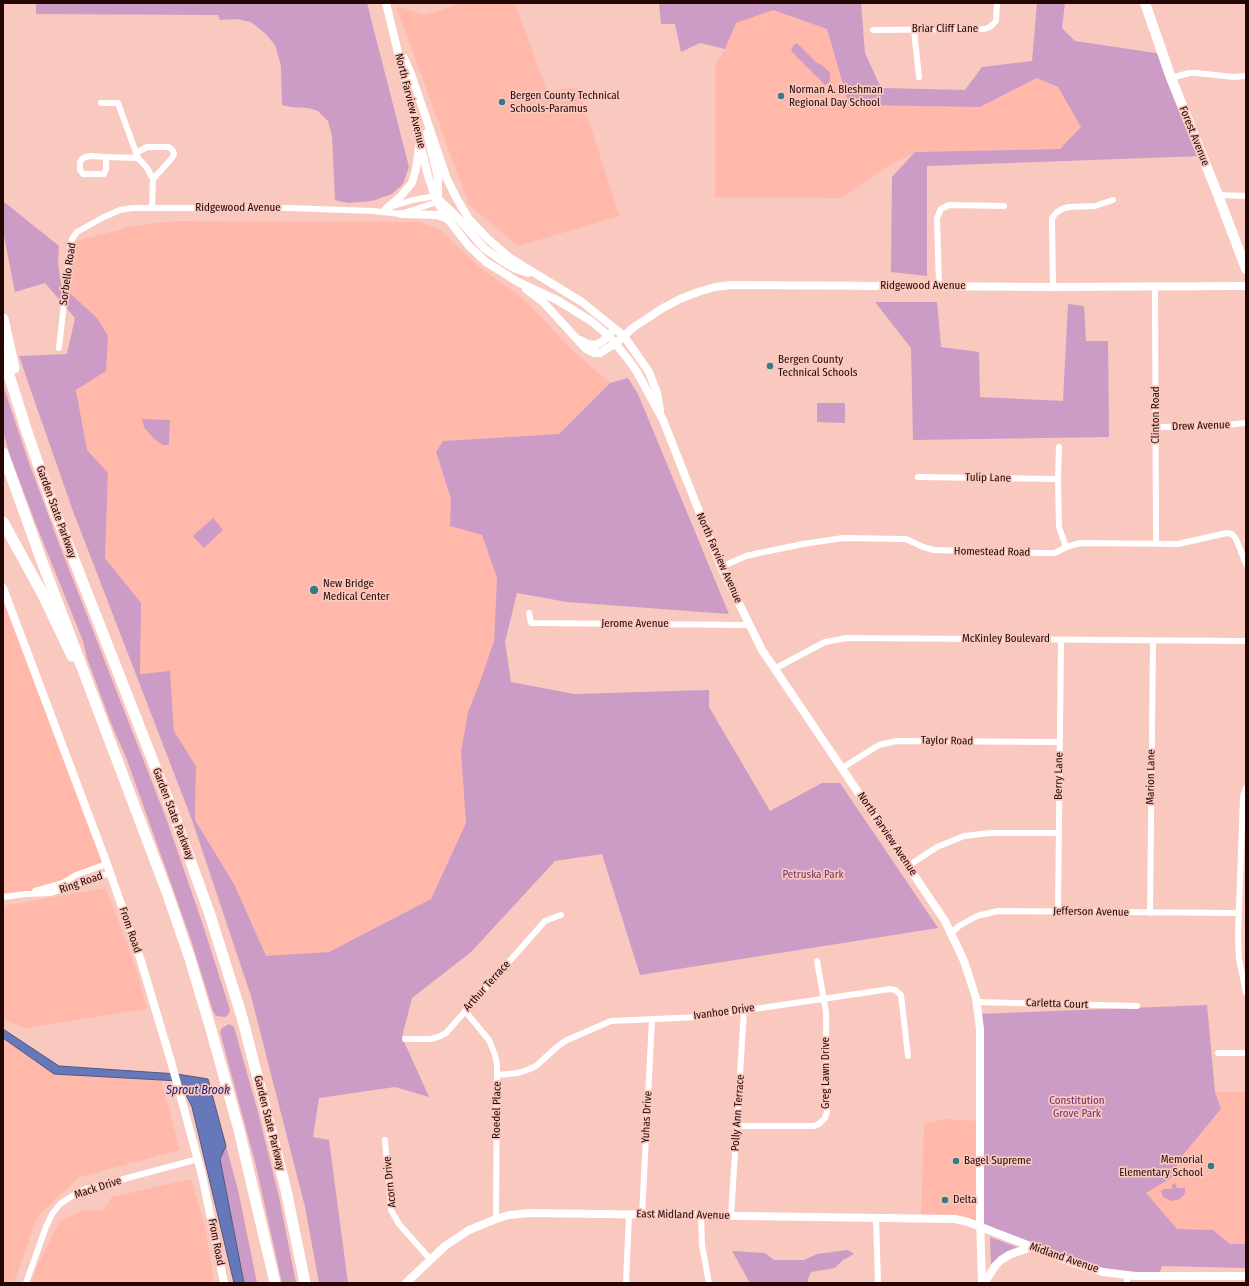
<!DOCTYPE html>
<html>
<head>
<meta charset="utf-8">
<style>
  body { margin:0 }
  #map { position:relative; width:1249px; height:1286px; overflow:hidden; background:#f9c8be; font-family:"Fira Sans Condensed",sans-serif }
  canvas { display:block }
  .frame { position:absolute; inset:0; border:4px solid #230704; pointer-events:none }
</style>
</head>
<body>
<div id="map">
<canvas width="1249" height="1286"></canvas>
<div class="frame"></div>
</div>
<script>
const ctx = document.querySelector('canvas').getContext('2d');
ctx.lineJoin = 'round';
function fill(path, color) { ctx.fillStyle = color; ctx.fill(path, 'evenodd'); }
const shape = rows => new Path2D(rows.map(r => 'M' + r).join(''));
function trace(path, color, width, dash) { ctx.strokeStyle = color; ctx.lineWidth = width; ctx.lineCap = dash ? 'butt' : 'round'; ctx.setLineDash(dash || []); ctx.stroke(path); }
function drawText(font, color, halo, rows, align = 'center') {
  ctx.font = font + ' "Fira Sans Condensed",sans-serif'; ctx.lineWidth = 3.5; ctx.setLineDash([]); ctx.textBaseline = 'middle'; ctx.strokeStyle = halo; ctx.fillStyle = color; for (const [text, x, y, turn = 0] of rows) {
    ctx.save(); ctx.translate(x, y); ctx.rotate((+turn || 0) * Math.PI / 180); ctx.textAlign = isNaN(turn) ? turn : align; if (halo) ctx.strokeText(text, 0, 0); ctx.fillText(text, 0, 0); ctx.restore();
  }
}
const built = shape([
  [464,3,515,3,547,91,578,87,619,216,518,246,469,205,396,6,424,15],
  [773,10,827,29,849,105,980,107,1037,78,1058,87,1081,127,1060,149,915,152,883,169,842,198,715,197,715,66,725,49,736,23],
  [175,221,420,222,440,230,483,270,524,299,571,349,610,383,559,434,443,441,436,452,451,500,450,526,482,535,497,578,494,641,480,682,468,712,461,752,466,823,431,899,329,952,266,957,234,884,195,820,196,766,174,731,170,671,140,674,141,603,105,558,108,473,87,450,76,390,106,371,65,289,72,242,134,226],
  [3,588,107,864,26,894,3,897],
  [106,888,136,968,147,1009,24,1028,3,1019,3,906],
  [3,1038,54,1074,161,1080,180,1150,79,1177,37,1217,14,1283,3,1283],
  [1215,1092,1246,1092,1246,1244,1230,1244,1213,1230,1177,1229,1146,1193,1171,1178,1183,1155,1221,1110],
  [946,1119,980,1121,981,1227,968,1222,921,1218,924,1124],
  [191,1179,205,1226,214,1283,32,1283,37,1266,60,1221,82,1211,103,1210,112,1197]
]);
const green = shape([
  [36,3,367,3,409,167,403,184,392,194,372,201,348,203,335,200,332,136,328,121,318,111,308,108,291,107,282,105,281,66,275,45,265,33,251,22,237,19,220,20,218,15,36,14],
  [659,3,861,3,865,53,881,88,965,90,982,67,1032,61,1037,3,1065,3,1062,28,1075,41,1162,54,1202,156,927,166,927,276,891,272,892,177,915,152,1060,149,1081,127,1058,87,1037,78,980,107,849,105,827,29,773,10,736,23,725,49,700,43,681,52,675,24,661,24],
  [797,43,817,63,823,66,830,73,830,81,827,84,825,85,791,51,793,46],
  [3,201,59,246,58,262,61,285,97,318,108,336,106,371,76,390,87,450,108,473,105,558,141,603,140,674,170,671,174,731,196,766,195,820,234,884,266,956,329,952,431,899,466,823,461,752,468,712,480,682,494,641,497,578,482,535,450,526,451,499,436,452,443,441,559,434,610,383,628,378,638,394,729,614,567,602,517,593,505,642,511,682,574,694,709,690,709,707,770,811,822,783,840,783,938,928,640,975,602,854,555,861,471,952,412,998,402,1037,429,1097,395,1087,319,1098,313,1137,329,1140,348,1283,319,1283,305,1207,251,996,192,820,73,511,30,388,19,356,67,354,75,318,45,283,15,292,3,231],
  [875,302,937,302,941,347,979,352,980,397,1063,401,1068,304,1084,306,1086,341,1108,341,1109,437,913,440,911,348],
  [3,385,29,463,58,541,166,818,202,922,230,1010,228,1015,225,1017,216,1016,213,1011,191,940,156,841,127,760,111,723,87,658,83,641,35,522,10,456,3,431],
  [817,403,845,403,845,423,817,422],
  [142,419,170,420,169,445,163,445,154,439,144,427],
  [213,518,223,530,204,548,193,536],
  [1207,1005,1215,1092,1221,1109,1183,1155,1171,1178,1146,1193,1177,1229,1213,1230,1230,1244,1246,1244,1246,1268,1162,1266,1159,1276,1121,1275,981,1227,978,1014],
  [229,1024,234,1027,258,1112,279,1197,296,1283,282,1283,256,1166,220,1032,222,1028],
  [226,1146,238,1190,257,1283,244,1283,220,1159],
  [1175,1183,1177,1188,1185,1188,1185,1193,1180,1199,1172,1201,1163,1197,1161,1191,1164,1189,1172,1189,1172,1185],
  [990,1237,1017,1247,1006,1252,991,1264],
  [848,1250,854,1254,843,1260,835,1268,811,1272,808,1279,808,1283,750,1283,732,1251,765,1253,774,1260,804,1260,817,1254]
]);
const water = shape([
  [3,1029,59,1066,177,1074,208,1079,226,1146,220,1159,244,1283,234,1283,192,1107,179,1081,54,1074,3,1038,3,1029]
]);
const minor = shape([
  [873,30,984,29,990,27,996,21,997,3],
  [914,30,919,77],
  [1171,78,1189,73,1196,73,1234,77,1246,76],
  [101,103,118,103,138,158,147,168,153,179,152,208],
  [136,153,147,147,169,147,173,151,174,154,172,158,153,179],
  [106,157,106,169,104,174,83,174,80,170,80,162,83,158,90,156,106,157,138,158],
  [1218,195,1246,196],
  [390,207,413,200,435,196],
  [939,286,937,218,941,209,949,205,1004,206],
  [1053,287,1052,218,1056,213,1062,209,1069,207,1095,206,1113,200],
  [1155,287,1156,544],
  [59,348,70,249,72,239,77,232,104,217,120,210,132,208,289,208,373,211,401,214,437,202],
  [1157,427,1216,426,1246,423],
  [1059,447,1058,479,1059,527,1066,547],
  [918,477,1058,479],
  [721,567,746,556,759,553,803,544,843,538,906,539,923,547,934,550,1041,553,1055,553,1066,547,1080,543,1178,544,1227,533,1232,534,1236,539,1246,564],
  [529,613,531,623,749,625],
  [774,669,825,642,847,638,1246,641],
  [842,768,879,745,897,741,1060,742],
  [1246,788,1243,797,1238,936,1239,959,1246,993],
  [908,866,937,847,964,836,990,833,1059,833],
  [35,891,63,883,76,875,107,864],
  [3,897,26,894,51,893,110,873],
  [1058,912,1061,640],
  [1150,913,1153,641],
  [950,934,959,926,977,916,998,911,1238,913],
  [976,1002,1137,1006],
  [465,1011,489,1040,495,1055,497,1064,496,1219],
  [405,1039,431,1039,438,1037,446,1033,545,921,561,915],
  [1218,1053,1246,1053],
  [498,1075,518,1073,527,1070,536,1066,558,1046,567,1040,611,1021,700,1017,890,989,895,990,901,995,908,1056],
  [737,1126,814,1126,819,1124,825,1118,827,1112,826,1012,817,961],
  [385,1140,391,1210,399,1224,430,1259],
  [642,1215,652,1019],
  [701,1216,702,1245,709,1283],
  [731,1216,744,1010],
  [876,1218,878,1283],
  [1127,1276,1127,1283],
  [26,1283,46,1227,52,1214,60,1204,72,1196,83,1190,198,1159],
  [626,1283,629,1215]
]);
const tertiary = shape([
  [386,3,428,176,437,202,448,219,469,246,486,262,518,282,557,300,591,321,609,336,628,359,637,372,663,420,721,567,762,650,945,921,964,961,976,998,980,1029,980,1219,982,1283],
  [404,58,411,74,447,179,457,199,469,219,488,239,510,258,582,302,624,336,649,372,657,393,660,410],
  [427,133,438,178,438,200],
  [438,199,457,217,484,248,502,261,516,269,528,273],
  [386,209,400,197,412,183,416,169,419,147],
  [401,214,437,215,448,219],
  [526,289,543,302,586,349,594,353,600,353,616,343,634,327,663,308,680,299,698,292,715,287,731,285,1053,287,1246,286],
  [580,340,588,344,596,345,603,341,611,333],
  [3,588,107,864,141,961,172,1065,202,1175,224,1283],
  [406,1283,445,1246,469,1230,496,1219,509,1215,530,1213,955,1219,968,1222,1074,1263,1103,1272,1135,1276,1246,1276],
  [984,1283,996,1265,1001,1260,1009,1255,1031,1247]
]);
const primary = shape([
  [1145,3,1171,78,1218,195,1246,269]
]);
const motorway = shape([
  [3,319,14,368],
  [3,356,26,429,51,501,174,815,210,915,242,1017,260,1087,286,1190,305,1283],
  [3,453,41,559,167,892,190,959,210,1026,239,1130,275,1283],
  [3,522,42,593,72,656]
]);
const markers = [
  [781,96,4,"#347a87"],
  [502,102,4,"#347a87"],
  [770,366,4,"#347a87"],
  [314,590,5,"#347a87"],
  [956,1161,4,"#347a87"],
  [1211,1166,4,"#347a87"],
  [945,1200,4,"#347a87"]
];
const streetNames = [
  ["Briar Cliff Lane",945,29],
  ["North Farview Avenue",410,101,76],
  ["Forest Avenue",1194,136,68],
  ["Ridgewood Avenue",238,208],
  ["Sorbello Road",68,274,-82],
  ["Ridgewood Avenue",923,286],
  ["Clinton Road",1156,415,-90],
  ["Drew Avenue",1201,426,-2],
  ["Tulip Lane",988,478,1],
  ["Garden State Parkway",56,512,70],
  ["Homestead Road",992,552,1],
  ["North Farview Avenue",719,558,66],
  ["Jerome Avenue",635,624],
  ["McKinley Boulevard",1006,639],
  ["Taylor Road",947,741,1],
  ["Berry Lane",1059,776,-89],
  ["Marion Lane",1151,777,-89],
  ["Garden State Parkway",173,814,69],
  ["North Farview Avenue",887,834,56],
  ["Ring Road",81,883,-19],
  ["Jefferson Avenue",1091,912,1],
  ["From Road",130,930,71],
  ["Arthur Terrace",487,986,-48],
  ["Carletta Court",1057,1004,2],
  ["Ivanhoe Drive",724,1012,-8],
  ["Greg Lawn Drive",826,1073,-90],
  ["Roedel Place",497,1110,-89],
  ["Polly Ann Terrace",738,1113,-86],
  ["Yuhas Drive",647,1117,-87],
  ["Garden State Parkway",269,1123,76],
  ["Acorn Drive",390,1182,-96],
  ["Mack Drive",98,1188,-18],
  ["East Midland Avenue",683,1215,1],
  ["From Road",216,1242,79],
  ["Midland Avenue",1064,1258,19]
];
const poiNames = [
  ["Norman A. Bleshman",789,90],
  ["Regional Day School",789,103],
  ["Bergen County Technical",510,96],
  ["Schools-Paramus",510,109],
  ["Bergen County",778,360],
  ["Technical Schools",778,373],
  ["New Bridge",323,584],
  ["Medical Center",323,597],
  ["Memorial",1203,1160,"right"],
  ["Elementary School",1203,1173,"right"],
  ["Bagel Supreme",964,1161],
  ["Delta",953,1200]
];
const parkNames = [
  ["Petruska Park",813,875],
  ["Constitution",1077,1101],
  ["Grove Park",1077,1114]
];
const waterNames = [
  ["Sprout Brook",198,1091]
];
fill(built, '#ffb8aa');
fill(green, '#cc9bc6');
fill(water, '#6678ba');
trace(water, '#525683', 1);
trace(minor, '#fff', 6);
trace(tertiary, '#fff', 8);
trace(primary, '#fff', 10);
trace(motorway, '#fff', 11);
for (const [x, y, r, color] of markers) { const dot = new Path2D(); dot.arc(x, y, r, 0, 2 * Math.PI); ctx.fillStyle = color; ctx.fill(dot); trace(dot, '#f9c8be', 1.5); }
drawText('11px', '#230704', '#f9c8be', streetNames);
drawText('11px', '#230704', '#f9c8be', poiNames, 'left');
drawText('11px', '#742c6e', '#f9c8be', parkNames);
drawText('italic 12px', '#181f6d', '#f9c8be', waterNames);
</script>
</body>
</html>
